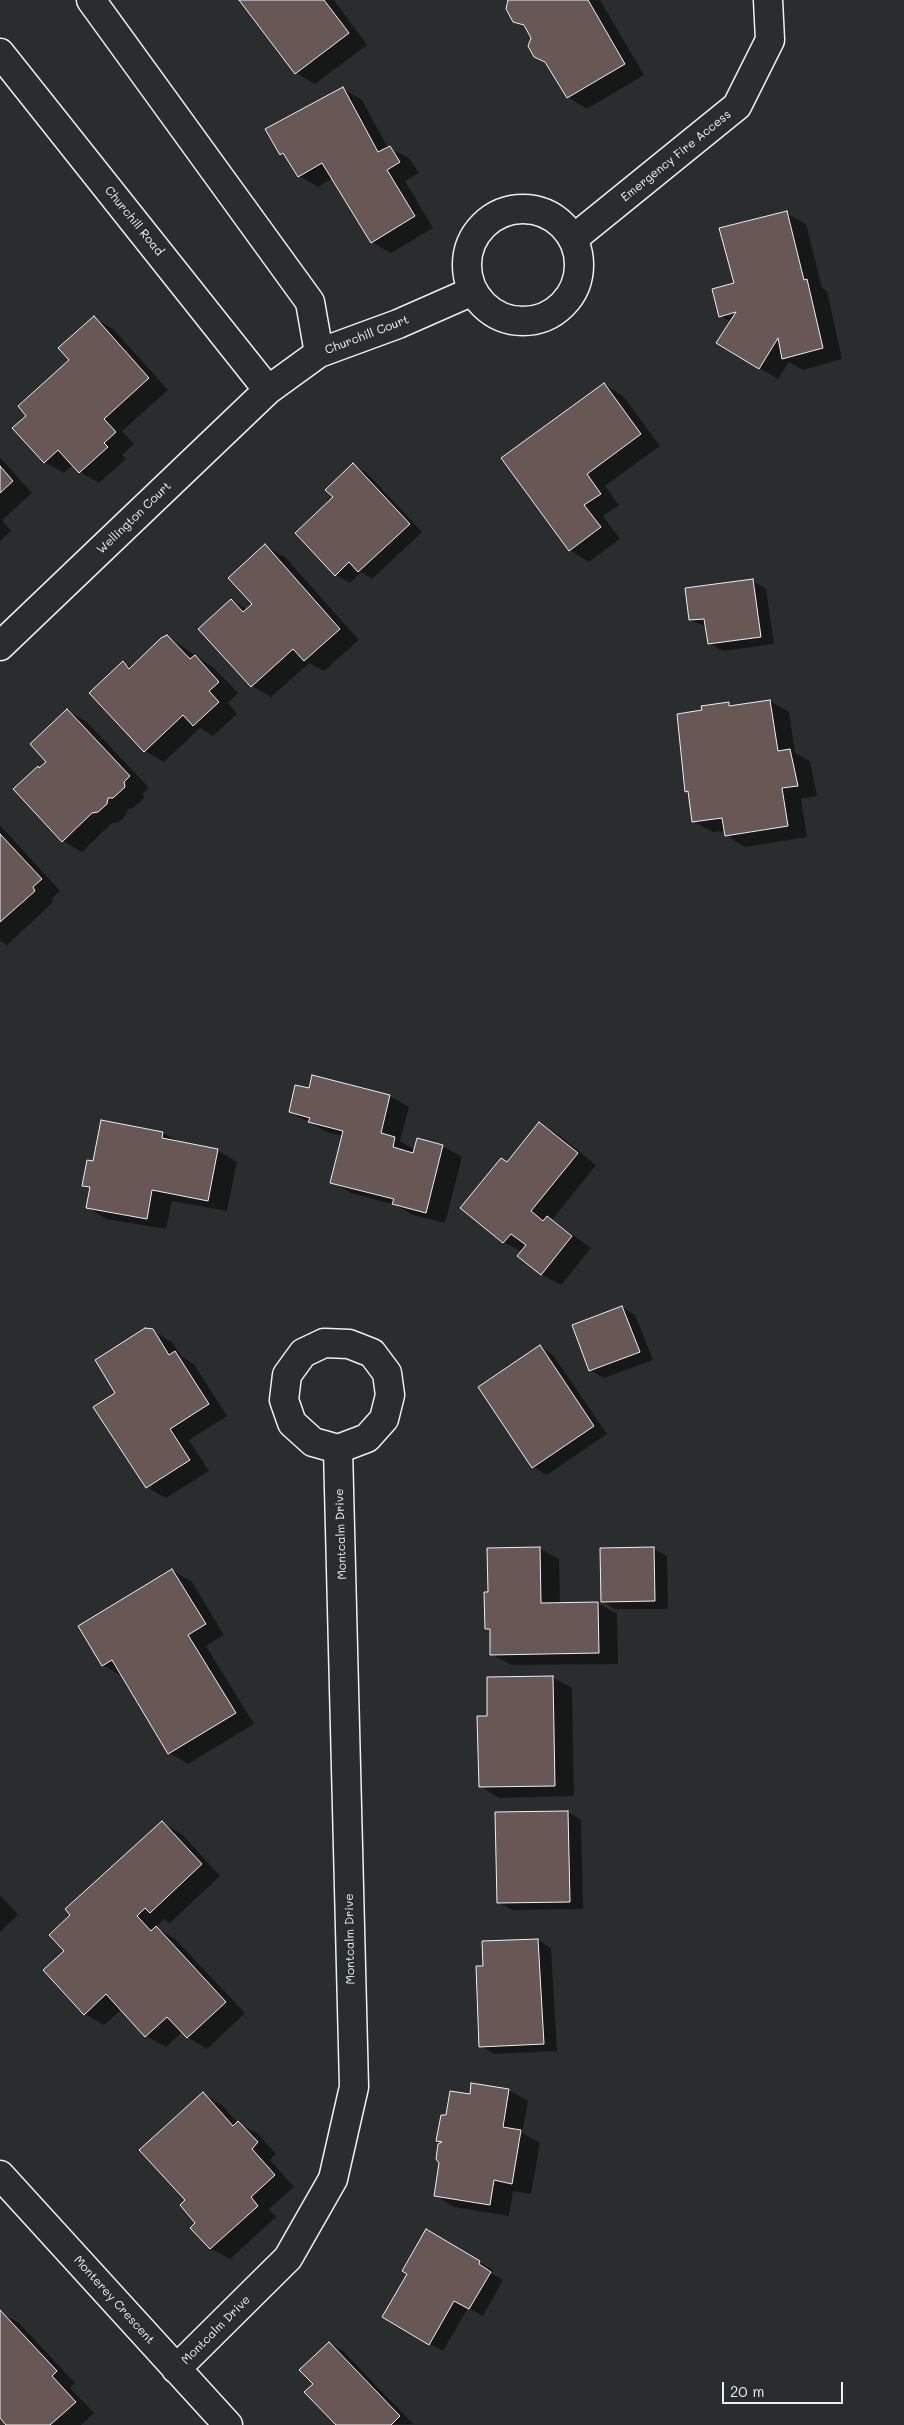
<!DOCTYPE html>
<html>
<head>
<meta charset="utf-8">
<style>
  body { margin:0 }
  #map { position:relative; width:904px; height:2425px; overflow:hidden; background:#2a2d2e; font-family:Mali,sans-serif }
  canvas { display:block }
  .scale { position:absolute; left:722px; top:2382px; width:121px; height:22px; box-sizing:border-box; border:2px solid #e8f1f8; border-top:0; padding-left:6px; font-size:15px; line-height:18px; white-space:nowrap; color:#e8f1f8; -webkit-text-stroke:4px #2a2d2e; paint-order:stroke }
</style>
</head>
<body>
<div id="map">
<canvas width="904" height="2425"></canvas>
<div class="scale">20 m</div>
</div>
<script>
const ctx = document.querySelector('canvas').getContext('2d');
ctx.lineJoin = 'round';
function fill(path, color) { ctx.fillStyle = color; ctx.fill(path, 'evenodd'); }
const shape = rows => new Path2D(rows.map(r => 'M' + r).join(''));
function trace(path, color, width, dash) { ctx.strokeStyle = color; ctx.lineWidth = width; ctx.lineCap = dash ? 'butt' : 'round'; ctx.setLineDash(dash || []); ctx.stroke(path); }
function drawText(font, color, halo, rows, align = 'center') {
  ctx.font = font + ' Mali,sans-serif'; ctx.lineWidth = 4.5; ctx.setLineDash([]); ctx.textBaseline = 'middle'; ctx.strokeStyle = halo; ctx.fillStyle = color; for (const [text, x, y, turn = 0] of rows) {
    ctx.save(); ctx.translate(x, y); ctx.rotate((+turn || 0) * Math.PI / 180); ctx.textAlign = isNaN(turn) ? turn : align; if (halo) ctx.strokeText(text, 0, 0); ctx.fillText(text, 0, 0); ctx.restore();
  }
}
const shadow = shape([
  [241,0,334,0,367,45,315,84,296,73],
  [510,0,600,0,644,75,587,109,568,97,547,64,535,56,532,38,528,29,514,21],
  [343,89,362,100,388,148,409,158,419,173,405,181,433,228,391,253,372,242,333,178,318,187,299,176,287,158,281,154],
  [786,213,806,224,822,288,827,291,842,359,803,370,789,362,778,379,759,368,731,322,720,316,736,284],
  [94,318,113,329,168,390,122,431,134,444,122,455,126,459,99,483,80,472,73,465,64,473,44,462,28,416,71,361],
  [604,384,623,396,660,446,605,486,619,505,603,516,620,539,589,562,570,550,502,459],
  [0,457,32,493,2,520,11,531,0,541],
  [354,465,367,473,422,532,372,579,361,572,350,583,336,575,296,533,334,497],
  [265,546,285,557,359,640,324,671,309,663,271,697,252,686,232,600,248,610,254,605],
  [753,581,766,589,774,644,723,651,709,643,707,627,690,620],
  [167,636,214,668,238,693,228,703,237,714,213,736,200,728,164,762,145,751,123,663,132,668],
  [770,701,789,712,795,753,810,761,817,796,801,799,807,837,745,847,726,835,725,831,713,832,693,821,689,792,687,791,703,711,728,703,734,706],
  [67,710,87,722,149,788,143,793,144,798,133,808,128,809,126,815,118,823,112,823,82,852,63,841,40,769,48,762],
  [0,825,60,891,51,899,53,902,7,945,0,941],
  [310,1089,390,1096,409,1107,400,1141,415,1150,442,1146,462,1157,445,1223,413,1215,395,1205,351,1193,332,1182,343,1136,329,1133,290,1112],
  [102,1122,163,1133,181,1143,217,1150,237,1162,227,1211,172,1201,166,1229,106,1219,87,1207,91,1189,83,1185,94,1162],
  [539,1123,559,1135,596,1165,552,1220,591,1248,561,1285,541,1274,522,1252,504,1242],
  [622,1307,635,1315,653,1360,604,1378,590,1370],
  [153,1331,172,1342,181,1356,194,1364,227,1416,189,1440,209,1471,166,1498,147,1487,117,1393],
  [540,1347,553,1355,607,1434,547,1475,533,1467],
  [539,1548,559,1559,560,1604,598,1603,617,1614,618,1664,511,1665,491,1654,491,1631,486,1628,489,1594],
  [654,1549,667,1556,668,1609,615,1609,602,1601],
  [172,1570,192,1582,224,1635,206,1646,254,1724,188,1764,169,1753,123,1677,103,1665],
  [552,1677,572,1688,574,1796,499,1798,480,1786,489,1718],
  [568,1812,581,1820,583,1909,512,1910,498,1902],
  [162,1823,182,1834,220,1876,170,1923,164,1919,156,1927,175,1939,245,2013,207,2049,187,2037,182,2032,166,2047,146,2036,122,2009,104,2025,85,2014,66,1951],
  [0,1895,18,1915,0,1932],
  [538,1940,551,1948,557,2051,494,2054,481,2046,484,1967],
  [508,2090,528,2101,522,2133,540,2143,531,2194,513,2191,509,2216,454,2207,435,2195,443,2143,438,2140,447,2117,471,2095],
  [203,2094,222,2105,238,2123,258,2134,276,2154,270,2160,294,2187,269,2209,276,2217,230,2259,210,2248,187,2200],
  [426,2231,493,2270,491,2273,503,2280,483,2316,468,2308,443,2351,383,2317,409,2274],
  [0,2312,19,2323,75,2383,70,2388,94,2413,81,2425,8,2425,0,2416],
  [329,2343,343,2351,413,2424,337,2425,314,2384]
]);
const building = shape([
  [239,0,324,0,349,33,295,74,239,0],
  [508,0,588,0,625,64,567,98,545,62,534,57,528,46,531,38,524,25,513,22,506,9,508,0],
  [343,87,378,152,390,146,400,162,387,170,415,216,371,243,322,163,298,177,283,153,280,155,265,129,343,87],
  [787,211,804,280,807,279,823,348,782,359,778,338,759,369,716,343,736,312,719,317,712,289,734,283,719,228,787,211],
  [94,316,149,378,104,419,116,432,104,443,108,447,79,473,58,450,44,463,12,428,26,416,18,406,69,360,58,348,94,316],
  [604,383,641,434,587,474,601,494,584,505,601,527,569,551,501,458,604,383],
  [353,463,410,524,358,572,349,562,335,576,295,533,333,497,325,490,353,463],
  [0,466,13,481,0,493,0,466],
  [265,544,340,629,304,661,293,649,251,687,198,629,231,599,243,612,252,604,228,578,265,544],
  [753,579,761,637,708,644,704,619,689,620,685,588,753,579],
  [167,635,190,659,195,655,219,682,209,691,219,702,193,726,183,715,144,752,89,693,123,661,129,669,161,638,167,635],
  [770,700,778,751,790,749,798,786,782,788,788,826,725,836,722,818,692,822,688,791,685,792,677,714,702,710,701,706,729,702,729,706,770,700],
  [67,709,130,776,124,782,125,787,113,798,108,798,107,804,98,812,92,813,62,842,13,789,38,766,39,768,46,762,30,744,67,709],
  [0,834,42,879,33,887,35,891,0,922,0,834],
  [312,1075,390,1095,381,1133,395,1137,393,1147,413,1153,417,1138,443,1145,426,1213,392,1204,394,1199,330,1183,343,1131,308,1122,310,1118,289,1112,295,1085,309,1088,312,1075],
  [101,1120,163,1132,162,1138,218,1149,208,1201,152,1190,147,1219,86,1208,90,1187,82,1186,87,1160,93,1161,101,1120],
  [539,1122,578,1153,531,1211,543,1221,547,1216,572,1236,541,1275,517,1256,526,1245,511,1234,503,1243,460,1208,501,1158,507,1162,539,1122],
  [622,1306,640,1352,589,1371,572,1325,622,1306],
  [145,1328,153,1329,169,1355,175,1351,209,1404,170,1429,190,1460,146,1488,93,1407,115,1393,95,1360,145,1328],
  [540,1345,594,1426,532,1468,478,1387,540,1345],
  [540,1547,541,1603,598,1602,599,1653,490,1655,490,1629,485,1629,484,1592,488,1592,487,1548,540,1547],
  [654,1547,655,1601,601,1602,600,1548,654,1547],
  [172,1569,206,1624,188,1635,236,1713,168,1754,112,1660,102,1666,78,1626,172,1569],
  [553,1676,555,1786,479,1787,477,1716,487,1716,487,1677,553,1676],
  [568,1811,570,1902,497,1903,495,1812,568,1811],
  [162,1821,202,1864,150,1913,145,1908,137,1916,151,1931,156,1926,226,2002,187,2038,167,2017,145,2037,106,1994,84,2015,43,1970,64,1951,49,1935,70,1915,65,1909,162,1821],
  [538,1939,544,2044,479,2047,476,1966,483,1966,482,1941,538,1939],
  [471,2083,509,2089,503,2127,521,2130,512,2184,494,2180,490,2205,434,2196,439,2163,436,2159,438,2144,442,2142,436,2141,441,2115,446,2115,450,2091,470,2094,471,2083],
  [203,2092,233,2126,238,2121,258,2142,252,2149,275,2175,251,2197,258,2206,210,2249,190,2228,195,2223,180,2205,185,2200,139,2150,203,2092],
  [426,2229,480,2261,479,2264,491,2272,469,2309,454,2301,429,2345,382,2317,407,2274,402,2271,426,2229],
  [0,2310,57,2371,52,2376,76,2402,50,2425,6,2425,0,2418,0,2310],
  [329,2342,400,2416,391,2425,336,2425,304,2392,313,2384,299,2370,329,2342]
]);
const minor = shape([
  [91,0,310,302,319,353],
  [0,53,268,390],
  '467 265a56 56 0 1 1 112 0a56 56 0 1 1-112 0Z',
  [573,239,737,106,770,40,768,0],
  [0,646,268,390,319,353,398,324,473,291],
  [324,1343,349,1344,372,1353,387,1373,390,1395,384,1419,367,1438,338,1449,313,1442,292,1423,284,1400,287,1375,303,1353,324,1343],
  [0,2175,228,2425],
  [176,2369,288,2258,333,2179,354,2087,338,1449]
]);
const streetNames = [
  ["Emergency Fire Access",676,156,-39],
  ["Churchill Road",134,221,51],
  ["Churchill Court",367,335,-21],
  ["Wellington Court",134,518,-44],
  ["Montcalm Drive",341,1534,-92],
  ["Montcalm Drive",350,1939,-91],
  ["Monterey Crescent",114,2300,48],
  ["Montcalm Drive",216,2330,-45]
];
fill(shadow, '#0007');
fill(building, '#695756');
trace(building, '#e8f1f8', 1);
trace(minor, '#e8f1f8', 31);
trace(minor, '#2a2d2e', 28);
drawText('12px', '#e8f1f8', '#2a2d2e', streetNames);
</script>
</body>
</html>
